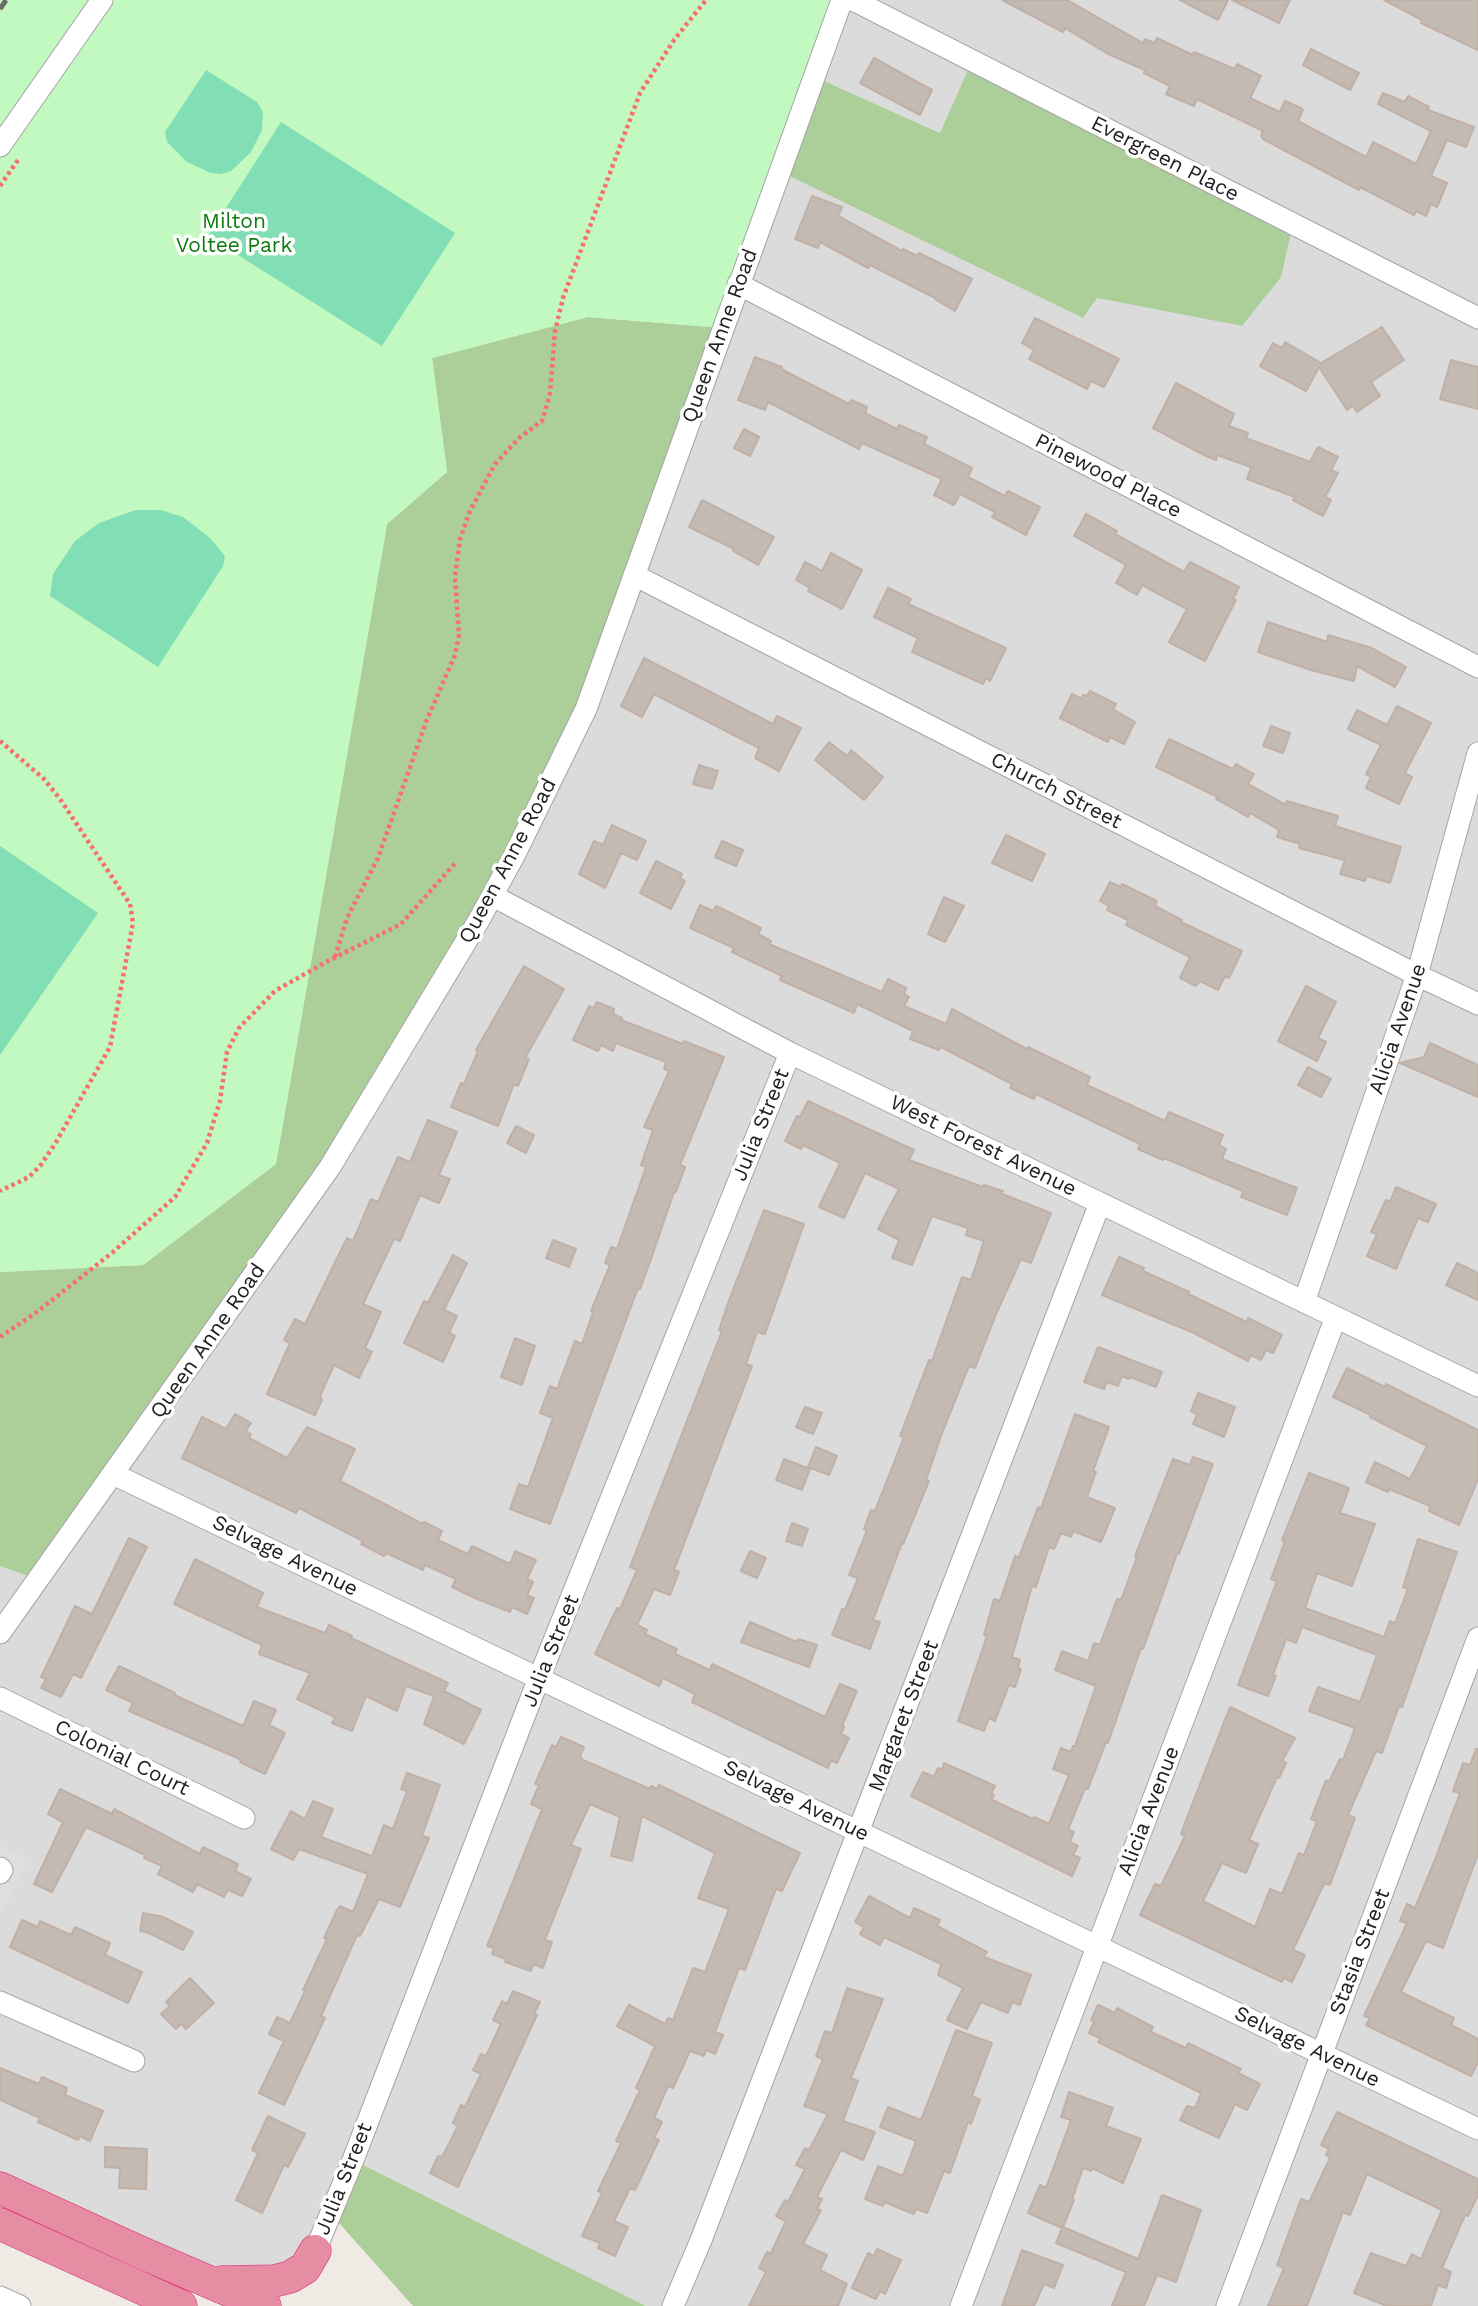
<!DOCTYPE html>
<html>
<head>
<meta charset="utf-8">
<style>
  body { margin:0 }
  canvas { display:block; background:#efeae4 }
</style>
</head>
<body>
<canvas width="1478" height="2306"></canvas>
<script>
const ctx = document.querySelector('canvas').getContext('2d');
ctx.lineJoin = 'round';
function fill(path, color) { ctx.fillStyle = color; ctx.fill(path, 'evenodd'); }
const shape = rows => new Path2D(rows.map(r => 'M' + r).join(''));
function trace(path, color, width, dash) { ctx.strokeStyle = color; ctx.lineWidth = width; ctx.lineCap = dash ? 'butt' : 'round'; ctx.setLineDash(dash || []); ctx.stroke(path); }
function drawText(font, color, halo, rows, align = 'center') {
  ctx.font = font + ' "Work Sans",sans-serif'; ctx.lineWidth = 7; ctx.setLineDash([]); ctx.textBaseline = 'middle'; ctx.strokeStyle = halo; ctx.fillStyle = color; for (const [text, x, y, turn = 0] of rows) {
    ctx.save(); ctx.translate(x, y); ctx.rotate((+turn || 0) * Math.PI / 180); ctx.textAlign = isNaN(turn) ? turn : align; if (halo) ctx.strokeText(text, 0, 0); ctx.fillText(text, 0, 0); ctx.restore();
  }
}
const residential = shape([
  [842,0,1478,0,1478,2306,646,2306,353,2160,305,2268,210,2283,0,2188,0,1566,36,1579,779,171,1083,318,1097,298,1242,326,972,61,941,133,813,76]
]);
const forest = shape([
  [972,61,1293,224,1281,277,1242,326,1097,298,1083,318,779,171,813,76,940,133],
  [588,317,723,328,586,709,360,1121,37,1579,0,1566,0,1272,143,1265,276,1164,387,524,447,472,432,358],
  [353,2160,646,2306,413,2306,331,2214]
]);
const park = shape([
  [0,0,842,0,723,328,588,317,432,358,447,472,387,524,276,1164,143,1265,0,1272]
]);
const pitch = shape([
  [206,70,257,102,263,112,262,130,251,152,231,171,221,174,211,173,187,162,167,142,165,132],
  [281,122,455,233,382,346,208,236],
  [136,510,161,510,183,517,210,538,225,556,223,566,158,667,50,596,53,574,75,541,99,523],
  [0,846,98,913,0,1055]
]);
const parking = shape([
  [0,1844,30,1861,0,1915]
]);
const building = shape([
  [1002,0,1067,0,1143,43,1145,39,1154,43,1157,38,1193,55,1194,52,1235,69,1237,64,1261,76,1250,98,1280,112,1285,101,1301,108,1303,110,1298,121,1366,157,1373,142,1416,164,1431,131,1378,104,1383,93,1405,102,1408,96,1429,107,1428,110,1474,127,1466,147,1447,140,1431,176,1447,183,1437,207,1431,204,1426,216,1416,211,1414,215,1360,187,1359,190,1263,139,1261,136,1263,131,1197,99,1194,106,1166,94,1170,86,1144,73,1145,70,1108,54,1065,28,1063,32,1002,0],
  [1180,0,1228,0,1218,20,1180,0],
  [1232,0,1290,0,1279,23,1232,0],
  [1384,0,1478,0,1478,50,1421,23,1422,20,1384,0],
  [1311,49,1359,73,1350,90,1303,65,1311,49],
  [874,58,932,90,920,115,860,83,874,58],
  [812,196,842,207,838,216,902,251,903,249,917,256,919,253,972,279,955,311,936,300,937,299,870,265,868,268,820,242,818,248,795,239,812,196],
  [1035,318,1119,359,1104,387,1091,381,1087,389,1029,359,1034,350,1022,343,1035,318],
  [1382,327,1404,360,1371,382,1380,396,1357,412,1353,406,1347,410,1319,367,1306,391,1260,366,1273,343,1282,348,1285,342,1321,363,1382,327],
  [755,357,782,367,781,369,849,404,851,400,867,407,865,413,897,429,899,425,927,437,924,444,972,468,968,477,1005,496,1008,491,1040,507,1026,535,992,517,995,512,960,494,954,505,934,495,942,479,862,443,859,449,768,402,765,410,738,400,755,357],
  [1451,360,1478,367,1478,409,1440,399,1451,360],
  [1176,383,1234,414,1229,426,1248,433,1246,438,1310,462,1318,447,1338,457,1331,470,1338,473,1325,497,1331,500,1323,516,1293,500,1295,497,1247,479,1251,467,1217,455,1216,460,1204,455,1153,428,1176,383],
  [744,429,759,437,750,456,734,448,744,429],
  [702,500,774,537,758,565,733,551,734,549,689,527,702,500],
  [1086,514,1117,531,1115,534,1184,572,1190,562,1239,587,1233,599,1236,600,1205,661,1169,642,1187,609,1142,585,1137,595,1116,583,1126,565,1074,536,1086,514],
  [831,553,862,570,842,609,808,591,810,588,796,580,805,562,822,571,831,553],
  [888,588,911,599,908,604,1006,648,990,681,986,678,983,684,912,652,918,638,874,617,888,588],
  [1268,622,1327,642,1328,635,1372,648,1406,667,1395,687,1357,666,1354,681,1311,670,1258,652,1268,622],
  [644,658,773,724,777,716,801,728,779,771,755,758,759,748,654,694,642,717,621,706,644,658],
  [1090,691,1116,704,1113,709,1135,722,1124,744,1110,737,1108,742,1060,718,1072,694,1082,699,1083,695,1087,696,1090,691],
  [1397,706,1431,723,1405,773,1412,777,1399,804,1366,788,1371,777,1366,774,1381,745,1348,729,1357,710,1387,725,1397,706],
  [1271,726,1290,733,1283,753,1263,746,1271,726],
  [1169,739,1233,769,1236,764,1254,774,1248,784,1286,805,1287,801,1338,816,1335,826,1401,847,1390,883,1367,876,1365,881,1340,874,1345,860,1299,848,1300,844,1277,837,1279,830,1250,813,1248,817,1216,799,1218,797,1156,767,1169,739],
  [829,742,847,756,851,750,883,777,864,800,815,760,829,742],
  [699,765,718,771,712,789,693,784,699,765],
  [612,825,646,841,637,860,621,853,605,888,579,874,594,841,603,845,612,825],
  [1006,835,1045,854,1032,881,992,863,1006,835],
  [722,841,743,850,736,866,715,857,722,841],
  [656,861,682,874,680,878,685,881,671,909,640,893,656,861],
  [1110,882,1121,887,1122,884,1157,901,1155,906,1182,920,1181,922,1242,951,1229,978,1225,976,1218,990,1200,981,1196,986,1180,978,1190,957,1126,925,1128,920,1107,910,1109,906,1100,901,1110,882],
  [944,897,964,906,945,942,928,934,944,897],
  [700,905,713,911,716,906,761,928,758,934,771,941,769,944,882,992,888,979,906,988,904,994,909,997,904,1006,946,1024,952,1009,1027,1049,1028,1047,1090,1077,1087,1085,1165,1121,1169,1112,1223,1135,1219,1145,1226,1149,1222,1159,1297,1188,1287,1215,1241,1197,1243,1191,1164,1158,1163,1160,1138,1149,1140,1144,1036,1094,1034,1099,1010,1088,1012,1084,941,1047,939,1050,910,1039,913,1031,857,1004,854,1013,780,980,782,976,732,952,734,948,690,928,700,905],
  [524,966,564,989,525,1058,529,1059,518,1086,514,1084,498,1126,451,1107,461,1083,464,1084,478,1051,476,1050,524,966],
  [1306,986,1336,1002,1318,1038,1326,1042,1317,1061,1278,1041,1306,986],
  [597,1002,614,1009,613,1014,622,1018,621,1020,683,1044,684,1041,724,1057,680,1165,685,1167,676,1192,674,1192,650,1262,640,1289,638,1288,550,1524,510,1509,519,1484,528,1487,553,1418,540,1413,550,1386,557,1389,575,1341,582,1344,593,1312,591,1311,610,1265,605,1263,611,1247,617,1249,646,1167,641,1165,653,1130,644,1127,669,1071,664,1069,666,1062,616,1043,613,1051,601,1045,598,1051,573,1040,589,1006,594,1008,597,1002],
  [1430,1043,1478,1065,1478,1097,1400,1063,1424,1057,1430,1043],
  [1308,1067,1331,1079,1321,1097,1298,1085,1308,1067],
  [808,1101,914,1150,909,1160,983,1187,984,1185,1003,1191,1002,1194,1051,1213,1031,1263,1021,1259,997,1312,975,1368,969,1366,941,1436,926,1480,929,1481,903,1544,902,1543,873,1620,880,1622,870,1649,832,1635,842,1609,845,1610,858,1578,849,1575,867,1530,864,1529,871,1510,875,1511,904,1437,900,1436,929,1360,932,1361,962,1277,971,1280,984,1241,966,1235,968,1228,932,1216,912,1265,892,1258,899,1240,878,1229,899,1189,865,1173,844,1218,819,1207,840,1163,803,1145,801,1149,785,1141,797,1116,800,1117,808,1101],
  [428,1120,457,1132,439,1175,450,1179,439,1203,420,1195,400,1241,394,1239,363,1304,381,1312,365,1348,372,1352,359,1378,334,1365,320,1396,322,1400,315,1415,267,1394,290,1343,284,1340,295,1319,305,1324,347,1238,353,1241,371,1199,378,1202,398,1157,410,1162,428,1120],
  [516,1126,534,1135,526,1153,507,1143,516,1126],
  [1396,1187,1436,1204,1428,1222,1418,1218,1396,1269,1367,1256,1377,1234,1371,1232,1386,1200,1390,1202,1396,1187],
  [764,1210,804,1224,765,1334,757,1332,746,1364,752,1366,674,1570,679,1572,670,1595,654,1589,637,1625,647,1630,645,1634,677,1649,675,1654,710,1670,712,1664,825,1717,840,1684,857,1691,842,1726,844,1727,841,1734,849,1738,837,1763,831,1760,828,1768,692,1702,695,1694,663,1678,659,1686,595,1654,617,1608,620,1609,637,1570,630,1567,722,1331,719,1330,728,1303,764,1210],
  [553,1240,576,1249,569,1267,546,1258,553,1240],
  [453,1255,467,1263,444,1310,457,1316,449,1333,455,1336,443,1362,404,1343,424,1301,428,1303,453,1255],
  [1119,1257,1144,1268,1143,1271,1189,1292,1188,1294,1247,1322,1248,1318,1282,1335,1273,1353,1266,1350,1261,1360,1251,1355,1248,1361,1194,1333,1102,1295,1119,1257],
  [1457,1263,1478,1273,1478,1300,1446,1285,1457,1263],
  [515,1338,535,1346,522,1385,501,1377,515,1338],
  [1098,1347,1162,1372,1156,1387,1130,1377,1129,1379,1122,1376,1118,1386,1107,1382,1104,1389,1084,1382,1098,1347],
  [1347,1368,1385,1387,1386,1384,1478,1430,1478,1479,1459,1525,1429,1511,1430,1506,1389,1489,1388,1492,1366,1482,1375,1462,1410,1479,1427,1446,1370,1417,1371,1415,1333,1397,1347,1368],
  [1198,1393,1235,1407,1224,1437,1193,1424,1197,1414,1191,1411,1198,1393],
  [805,1407,822,1413,813,1434,796,1427,805,1407],
  [235,1414,251,1423,246,1431,251,1434,249,1438,287,1458,307,1427,355,1449,340,1481,423,1524,424,1522,442,1531,438,1540,468,1554,472,1546,510,1564,515,1551,536,1560,527,1579,533,1582,527,1595,534,1598,527,1614,512,1607,510,1612,475,1598,452,1587,456,1579,425,1565,423,1570,386,1553,384,1556,361,1544,363,1541,299,1508,296,1513,182,1458,202,1417,226,1429,235,1414],
  [1075,1414,1109,1427,1093,1471,1096,1472,1087,1497,1115,1508,1101,1542,1073,1531,1071,1537,1061,1533,1054,1549,1049,1547,1036,1587,1032,1586,1012,1657,1020,1660,1018,1668,1021,1669,1015,1687,1009,1685,995,1721,989,1718,984,1731,958,1721,987,1636,984,1635,994,1599,1000,1601,1015,1556,1019,1557,1038,1507,1041,1508,1075,1414],
  [816,1447,837,1456,829,1475,808,1467,816,1447],
  [1193,1457,1213,1464,1179,1554,1177,1554,1143,1649,1141,1648,1108,1743,1106,1742,1088,1789,1085,1788,1068,1830,1074,1832,1070,1842,1078,1846,1073,1855,1080,1858,1072,1876,911,1796,923,1772,934,1777,938,1768,942,1770,944,1763,995,1786,991,1794,994,1795,992,1800,1033,1819,1034,1817,1049,1824,1069,1775,1053,1769,1061,1748,1071,1752,1073,1746,1075,1746,1096,1686,1055,1670,1062,1651,1088,1661,1094,1643,1100,1645,1117,1599,1121,1600,1137,1557,1135,1556,1173,1459,1190,1465,1193,1457],
  [784,1459,810,1469,802,1490,776,1480,784,1459],
  [1309,1473,1349,1488,1340,1513,1375,1524,1352,1586,1317,1573,1305,1608,1384,1637,1390,1621,1395,1623,1408,1589,1403,1587,1418,1539,1457,1552,1402,1707,1399,1706,1382,1753,1376,1751,1348,1815,1355,1818,1330,1885,1325,1883,1321,1890,1293,1950,1305,1955,1292,1982,1284,1978,1282,1982,1140,1915,1155,1884,1161,1886,1185,1836,1181,1834,1188,1815,1230,1707,1295,1738,1282,1761,1286,1763,1279,1778,1277,1777,1249,1840,1258,1844,1246,1873,1222,1863,1203,1901,1255,1927,1270,1889,1282,1894,1299,1853,1304,1855,1317,1821,1311,1819,1326,1780,1329,1782,1340,1759,1343,1760,1355,1728,1309,1711,1318,1687,1360,1702,1377,1655,1302,1627,1296,1643,1286,1639,1273,1675,1276,1676,1268,1696,1238,1685,1277,1581,1271,1579,1285,1541,1282,1540,1309,1473],
  [792,1523,808,1529,802,1546,786,1541,792,1523],
  [129,1538,147,1547,81,1678,73,1674,61,1697,41,1688,46,1679,41,1677,75,1606,92,1614,129,1538],
  [750,1551,766,1558,757,1578,741,1571,750,1551],
  [195,1559,263,1593,257,1607,325,1633,329,1625,352,1636,351,1638,448,1683,444,1691,481,1710,464,1744,424,1724,434,1696,406,1686,397,1711,366,1696,352,1731,332,1723,335,1717,297,1699,310,1673,259,1654,262,1645,174,1604,195,1559],
  [750,1622,797,1642,798,1639,817,1645,809,1667,741,1642,750,1622],
  [119,1666,175,1693,174,1695,243,1726,254,1701,276,1710,269,1725,285,1733,265,1774,240,1762,242,1760,129,1711,133,1703,106,1690,119,1666],
  [561,1737,584,1747,580,1757,583,1760,650,1789,651,1786,657,1789,659,1785,800,1853,782,1891,776,1889,745,1970,739,1968,715,2032,723,2035,715,2054,706,2050,704,2056,690,2051,673,2088,668,2086,654,2118,662,2122,654,2138,659,2140,635,2190,630,2188,614,2221,628,2227,615,2256,598,2248,600,2243,582,2236,602,2193,598,2191,621,2143,616,2141,640,2090,636,2088,655,2046,617,2026,629,2005,665,2024,668,2018,673,2020,693,1968,705,1972,729,1909,698,1898,715,1853,642,1816,632,1861,611,1856,620,1817,590,1804,571,1845,581,1849,545,1940,552,1942,543,1968,533,1964,531,1971,505,1962,506,1959,492,1954,494,1948,487,1946,542,1809,531,1804,539,1785,535,1784,552,1745,556,1747,561,1737],
  [1476,1749,1478,1749,1478,1854,1443,1948,1426,1941,1401,1992,1454,2018,1451,2025,1478,2039,1478,2063,1471,2076,1366,2025,1370,2018,1364,2016,1407,1923,1400,1921,1407,1904,1415,1908,1434,1862,1460,1793,1453,1791,1463,1763,1470,1765,1476,1749],
  [407,1773,440,1785,422,1836,429,1838,400,1907,379,1899,360,1936,357,1935,321,2016,325,2018,284,2105,259,2093,284,2041,269,2034,277,2017,290,2023,305,1991,303,1990,327,1939,324,1938,337,1910,340,1906,353,1912,368,1874,299,1849,293,1860,271,1849,291,1811,305,1819,313,1801,333,1809,321,1837,372,1856,384,1825,393,1829,407,1791,401,1789,407,1773],
  [60,1789,112,1814,114,1809,200,1854,203,1847,238,1864,235,1871,251,1879,242,1896,228,1890,224,1897,197,1884,193,1892,158,1874,162,1866,144,1858,145,1855,86,1827,52,1892,34,1884,63,1822,48,1814,60,1789],
  [869,1896,910,1918,914,1908,940,1920,937,1926,987,1952,984,1957,1031,1975,1020,2005,1012,2002,1008,2013,981,2002,967,2029,947,2020,963,1988,938,1975,941,1964,884,1937,880,1945,860,1934,864,1927,855,1922,869,1896],
  [143,1913,163,1917,193,1932,183,1950,149,1933,140,1931,143,1913],
  [22,1920,38,1927,40,1921,71,1935,75,1927,110,1943,105,1955,142,1972,128,2003,10,1947,22,1920],
  [190,1978,214,2003,186,2029,181,2024,176,2029,161,2014,170,2006,166,2002,190,1978],
  [847,1988,883,1999,851,2078,858,2081,843,2121,875,2132,863,2160,841,2150,817,2197,822,2199,817,2209,821,2210,803,2244,827,2255,820,2270,847,2284,838,2306,749,2306,766,2272,759,2268,767,2252,771,2253,786,2221,776,2216,785,2200,788,2202,805,2169,796,2165,805,2148,809,2150,828,2114,804,2106,823,2059,816,2056,825,2031,832,2033,847,1988],
  [513,1991,540,2002,534,2014,537,2015,458,2187,430,2173,438,2156,442,2157,458,2126,453,2123,461,2105,465,2107,481,2074,473,2070,481,2054,486,2056,501,2024,493,2020,502,2001,507,2004,513,1991],
  [1098,2005,1115,2013,1117,2008,1153,2027,1151,2032,1186,2048,1188,2043,1241,2069,1238,2073,1260,2084,1247,2110,1235,2104,1219,2138,1180,2120,1187,2106,1195,2108,1201,2093,1098,2042,1100,2038,1089,2033,1094,2022,1091,2020,1098,2005],
  [956,2030,992,2043,972,2096,980,2100,971,2124,968,2122,950,2173,944,2171,927,2213,916,2209,914,2214,884,2202,883,2206,865,2199,878,2166,903,2176,916,2141,880,2127,888,2107,921,2120,956,2030],
  [0,2068,39,2084,42,2077,67,2088,65,2095,103,2111,90,2141,80,2136,78,2140,38,2122,40,2118,0,2100,0,2068],
  [1069,2092,1113,2108,1106,2126,1141,2139,1123,2183,1092,2168,1091,2171,1083,2168,1072,2199,1074,2200,1063,2227,1138,2259,1162,2195,1201,2210,1176,2282,1157,2275,1144,2306,1112,2306,1126,2272,1056,2243,1062,2228,1028,2213,1040,2185,1046,2188,1071,2120,1061,2117,1069,2092],
  [1337,2112,1478,2179,1478,2195,1468,2216,1465,2215,1442,2268,1451,2272,1446,2288,1438,2285,1431,2306,1387,2306,1354,2293,1371,2253,1406,2266,1412,2254,1421,2259,1442,2210,1367,2174,1350,2215,1343,2212,1307,2306,1268,2306,1284,2268,1277,2265,1301,2199,1309,2202,1330,2158,1326,2155,1329,2149,1321,2145,1337,2112],
  [268,2116,305,2134,288,2167,284,2165,262,2213,236,2200,258,2153,252,2150,268,2116],
  [105,2147,147,2149,146,2189,119,2188,120,2168,105,2167,105,2147],
  [877,2249,901,2260,885,2294,880,2291,876,2299,852,2288,868,2253,874,2256,877,2249],
  [1022,2250,1063,2265,1054,2288,1044,2284,1034,2306,1002,2306,1022,2250]
]);
const path = shape([
  [0,186,18,160],
  [0,741,44,779,60,799,130,904,133,923,110,1047,55,1144,40,1166,29,1177,0,1191],
  [335,957,347,918,378,858,426,722,455,655,459,635,455,577,460,539,470,511,495,464,519,438,542,421,550,394,555,331,563,298,640,93,674,40,706,0],
  [0,1337,37,1312,113,1252,175,1197,207,1143,220,1101,227,1052,239,1028,275,991,324,963,401,924,457,861]
]);
const minor = shape([
  [853,0,1478,318],
  [0,146,102,0],
  [738,284,1478,667],
  [634,575,1417,975,1478,1004],
  [493,896,790,1053,1478,1386],
  [1304,1302,1417,975,1478,753],
  [113,1474,1478,2129],
  [0,1633,330,1167,479,920,515,854,586,709,842,0],
  [0,1698,244,1818],
  [0,1868,2,1870,0,1873],
  [0,2002,134,2061],
  [315,2251,353,2160,539,1678,790,1053],
  [0,2297,20,2306],
  [673,2306,701,2240,1100,1203],
  [961,2306,1336,1317],
  [1227,2306,1478,1638]
]);
const highway = shape([
  [0,2188,142,2253,265,2306],
  [0,2224,181,2306],
  [221,2282,274,2281,290,2277,305,2268,315,2251]
]);
const rail = shape([
  [0,9,6,0]
]);
const streetNames = [
  ["Evergreen Place",1165,159,27],
  ["Queen Anne Road",720,336,-70],
  ["Pinewood Place",1108,476,27],
  ["Church Street",1056,791,27],
  ["Queen Anne Road",508,861,-62],
  ["Alicia Avenue",1398,1029,-71],
  ["Julia Street",761,1125,-68],
  ["West Forest Avenue",983,1146,26],
  ["Queen Anne Road",208,1341,-55],
  ["Selvage Avenue",285,1556,26],
  ["Julia Street",551,1651,-68],
  ["Margaret Street",904,1716,-69],
  ["Colonial Court",122,1758,26],
  ["Selvage Avenue",796,1801,26],
  ["Alicia Avenue",1149,1811,-69],
  ["Stasia Street",1360,1952,-69],
  ["Selvage Avenue",1307,2047,26],
  ["Julia Street",344,2179,-68]
];
const parkNames = [
  ["Milton",234,222],
  ["Voltee Park",234,246]
];
fill(residential, '#dcdbdb');
fill(forest, '#acce99');
fill(park, '#c1f9c1');
fill(pitch, '#82deb4');
fill(parking, '#dedede');
fill(building, '#c3bab3');
trace(building, '#c0b0a6', 2);
trace(minor, '#a5a5a5', 23);
trace(highway, '#d92570', 33);
trace(path, '#f96f6b', 4.5, [3.5, 3.5]);
trace(minor, '#fff', 21);
trace(highway, '#e68ca3', 32);
trace(rail, '#6c6c6c', 5, [14, 14]);
drawText('21px', '#1e1e1e', '#fff', streetNames);
drawText('21px', '#0c7c0d', '#fff', parkNames);
</script>
</body>
</html>
